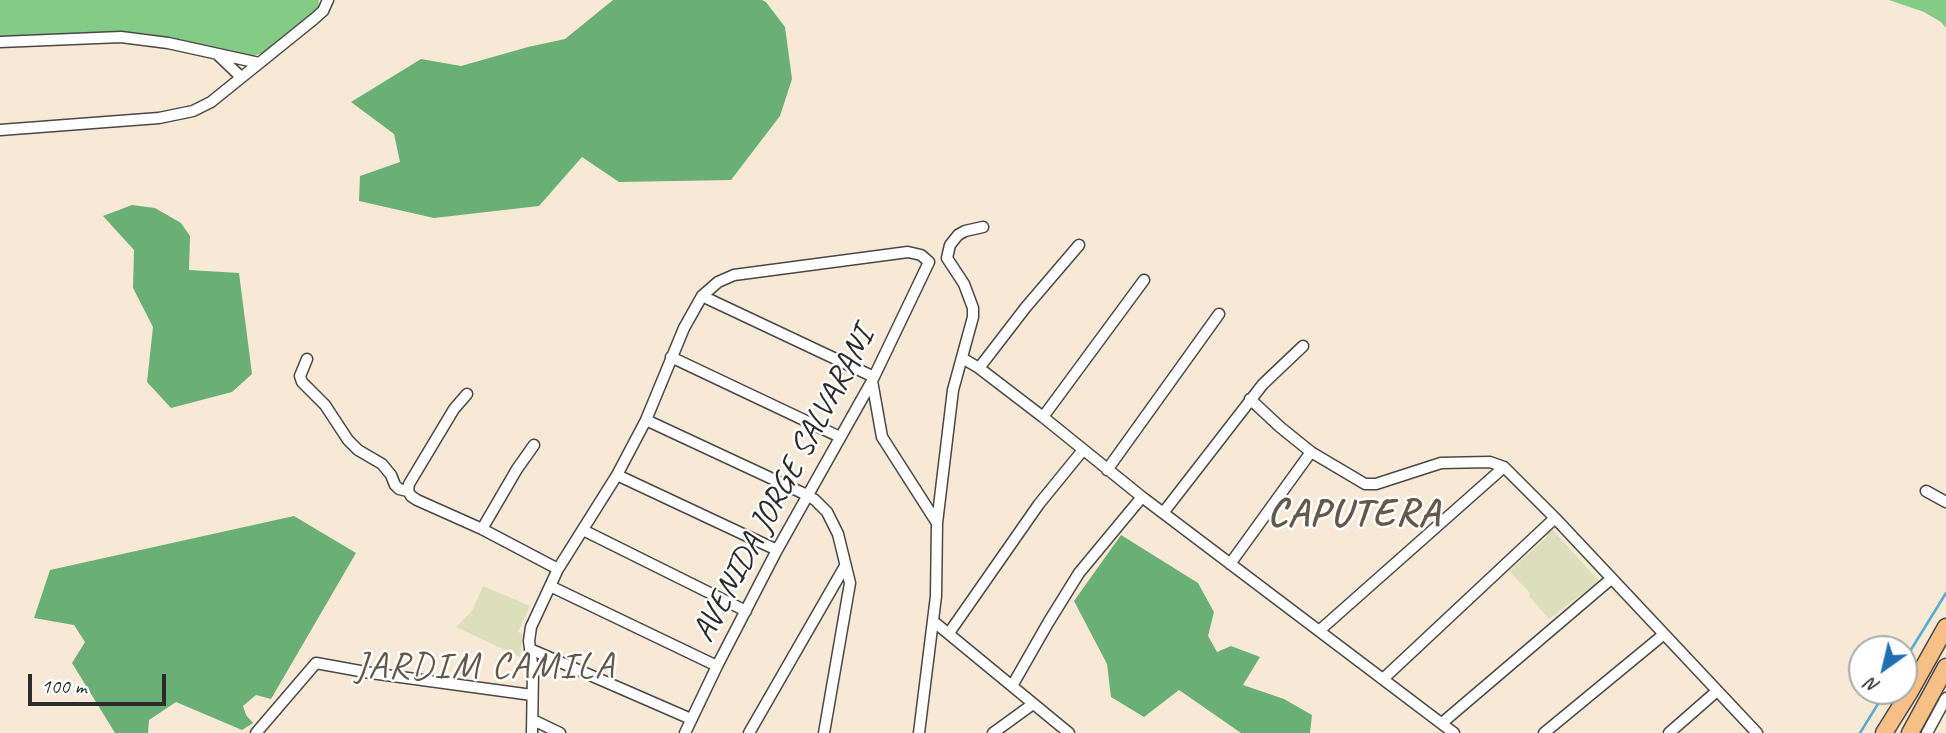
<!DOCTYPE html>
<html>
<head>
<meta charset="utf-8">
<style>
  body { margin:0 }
  #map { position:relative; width:1946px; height:733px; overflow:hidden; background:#f8e9d6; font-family:Caveat,sans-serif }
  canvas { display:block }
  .north { position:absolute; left:1848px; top:635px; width:70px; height:70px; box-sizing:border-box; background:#fff; border:2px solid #aaa; border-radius:50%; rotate:214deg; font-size:19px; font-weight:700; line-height:28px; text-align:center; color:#2b2b2b }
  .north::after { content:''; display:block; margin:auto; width:24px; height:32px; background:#1f6fb2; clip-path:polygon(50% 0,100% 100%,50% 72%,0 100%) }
  .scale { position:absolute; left:28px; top:674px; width:138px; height:32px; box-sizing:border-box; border:4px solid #2b2b2b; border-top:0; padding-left:9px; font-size:21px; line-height:24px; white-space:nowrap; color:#2b2b2b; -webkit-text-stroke:5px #fff; paint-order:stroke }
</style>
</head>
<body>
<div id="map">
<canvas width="1946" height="733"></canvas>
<div class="north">N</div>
<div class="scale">100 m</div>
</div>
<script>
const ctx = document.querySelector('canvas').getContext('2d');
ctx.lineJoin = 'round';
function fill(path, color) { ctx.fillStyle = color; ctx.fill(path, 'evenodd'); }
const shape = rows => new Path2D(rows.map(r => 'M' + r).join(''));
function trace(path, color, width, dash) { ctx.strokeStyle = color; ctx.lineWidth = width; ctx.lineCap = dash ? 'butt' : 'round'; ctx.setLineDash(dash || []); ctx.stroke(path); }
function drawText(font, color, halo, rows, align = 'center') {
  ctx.font = font + ' Caveat,sans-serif'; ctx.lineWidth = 5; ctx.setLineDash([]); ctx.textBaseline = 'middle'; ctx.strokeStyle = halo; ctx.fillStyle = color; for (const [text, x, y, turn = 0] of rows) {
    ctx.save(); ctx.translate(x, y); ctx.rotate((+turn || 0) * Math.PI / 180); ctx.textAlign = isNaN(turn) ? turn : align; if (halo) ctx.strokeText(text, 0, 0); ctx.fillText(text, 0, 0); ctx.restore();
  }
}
const built = shape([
  [1550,527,1599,581,1549,619,1529,596,1530,593,1509,571,1548,536,1545,531],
  [483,586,530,606,518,632,523,634,520,657,456,627,472,611]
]);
const green = shape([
  [0,0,319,0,318,7,312,15,265,52,251,57,241,56,174,38,141,33,111,32,0,37],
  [1889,0,1946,0,1946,28,1941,22,1924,12]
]);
const forest = shape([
  [613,0,762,0,766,2,785,27,792,79,780,116,731,180,619,182,582,157,539,206,434,218,359,201,360,176,400,162,394,134,351,102,421,59,461,66,528,47,565,39],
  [132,205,155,208,181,223,190,236,189,270,239,273,252,374,232,392,171,408,147,382,153,327,133,288,134,250,103,216],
  [294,516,356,553,271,699,256,695,243,706,246,715,253,723,242,730,176,702,149,720,148,733,115,733,72,663,85,642,74,625,34,618,50,570],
  [1121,535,1198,583,1214,612,1208,636,1217,652,1231,646,1260,657,1243,685,1284,699,1312,715,1310,733,1241,733,1179,690,1144,717,1111,697,1107,664,1074,601]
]);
const stream = shape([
  [1904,661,1946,593],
  [1860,733,1886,691]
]);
const minor = shape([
  [0,42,121,37,168,43,259,63],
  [218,55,241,77],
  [0,130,159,118,193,111,211,102,314,19,323,11,328,0],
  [702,296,874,377],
  [671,357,840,437],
  [962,358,979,368,1043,417,1142,497,1454,733],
  [307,359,300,376,302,382,325,405,348,440,358,450,382,464,391,475,395,485,399,489,408,491,411,496,417,500,482,529,558,569],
  [979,368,1026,307,1079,245],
  [872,381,882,437,937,523],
  [1250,399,1280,427,1311,452,1365,484,1376,484,1441,463,1490,462,1504,467,1555,518,1757,733],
  [1043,417,1144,280],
  [646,420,807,495,815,500,827,512,838,534,850,583,824,733],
  [1107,470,1219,314],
  [617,475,777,550],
  [408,491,409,484,454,409,467,394],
  [1926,491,1946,502],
  [1163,513,1263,384,1303,346],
  [482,529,517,469,534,445],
  [583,530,746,611],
  [1230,564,1311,452],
  [550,586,717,666],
  [933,621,1069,733],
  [1320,630,1504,467],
  [949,633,1039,504,1083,450],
  [530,649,691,719],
  [1383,679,1555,518],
  [1012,686,1048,623,1079,573,1142,497],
  [533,720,560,733],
  [1442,723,1611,579],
  [256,733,316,663,371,673,532,695],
  [532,733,533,671,529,641,531,627,558,569,617,475,646,420,684,328,702,296,718,282,734,275,908,252,921,255,929,262],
  [685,733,717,666,777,550,872,381,929,262],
  [749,733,845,566],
  [919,733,936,596,937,523,953,390,973,317,973,308,964,284,947,258,950,245,958,235,965,231,983,227],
  [993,733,1033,704],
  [1544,733,1663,635],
  [1669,733,1717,691],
  [1927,733,1946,698]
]);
const primary = shape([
  [1884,733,1909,693,1946,627],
  [1910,733,1946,667]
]);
const streetNames = [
  ["AVENIDA JORGE SALVARANI",784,485,-62]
];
const quarterNames = [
  ["JARDIM CAMILA",485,667]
];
const districtNames = [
  ["CAPUTERA",1354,515]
];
fill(built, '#dcdebc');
fill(green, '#83cb87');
fill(forest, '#6aaf74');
trace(stream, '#57aad2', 2.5);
trace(minor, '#4a4845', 13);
trace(primary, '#4a4845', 19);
trace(minor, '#fff', 10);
trace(primary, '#f5bf86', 16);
drawText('33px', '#2b2b2b', '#fff', streetNames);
ctx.letterSpacing = '2px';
drawText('37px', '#63584a', '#fff', quarterNames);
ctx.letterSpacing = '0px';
ctx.letterSpacing = '2px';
drawText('bold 40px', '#63584a', '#fff', districtNames);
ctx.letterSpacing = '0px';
</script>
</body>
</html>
